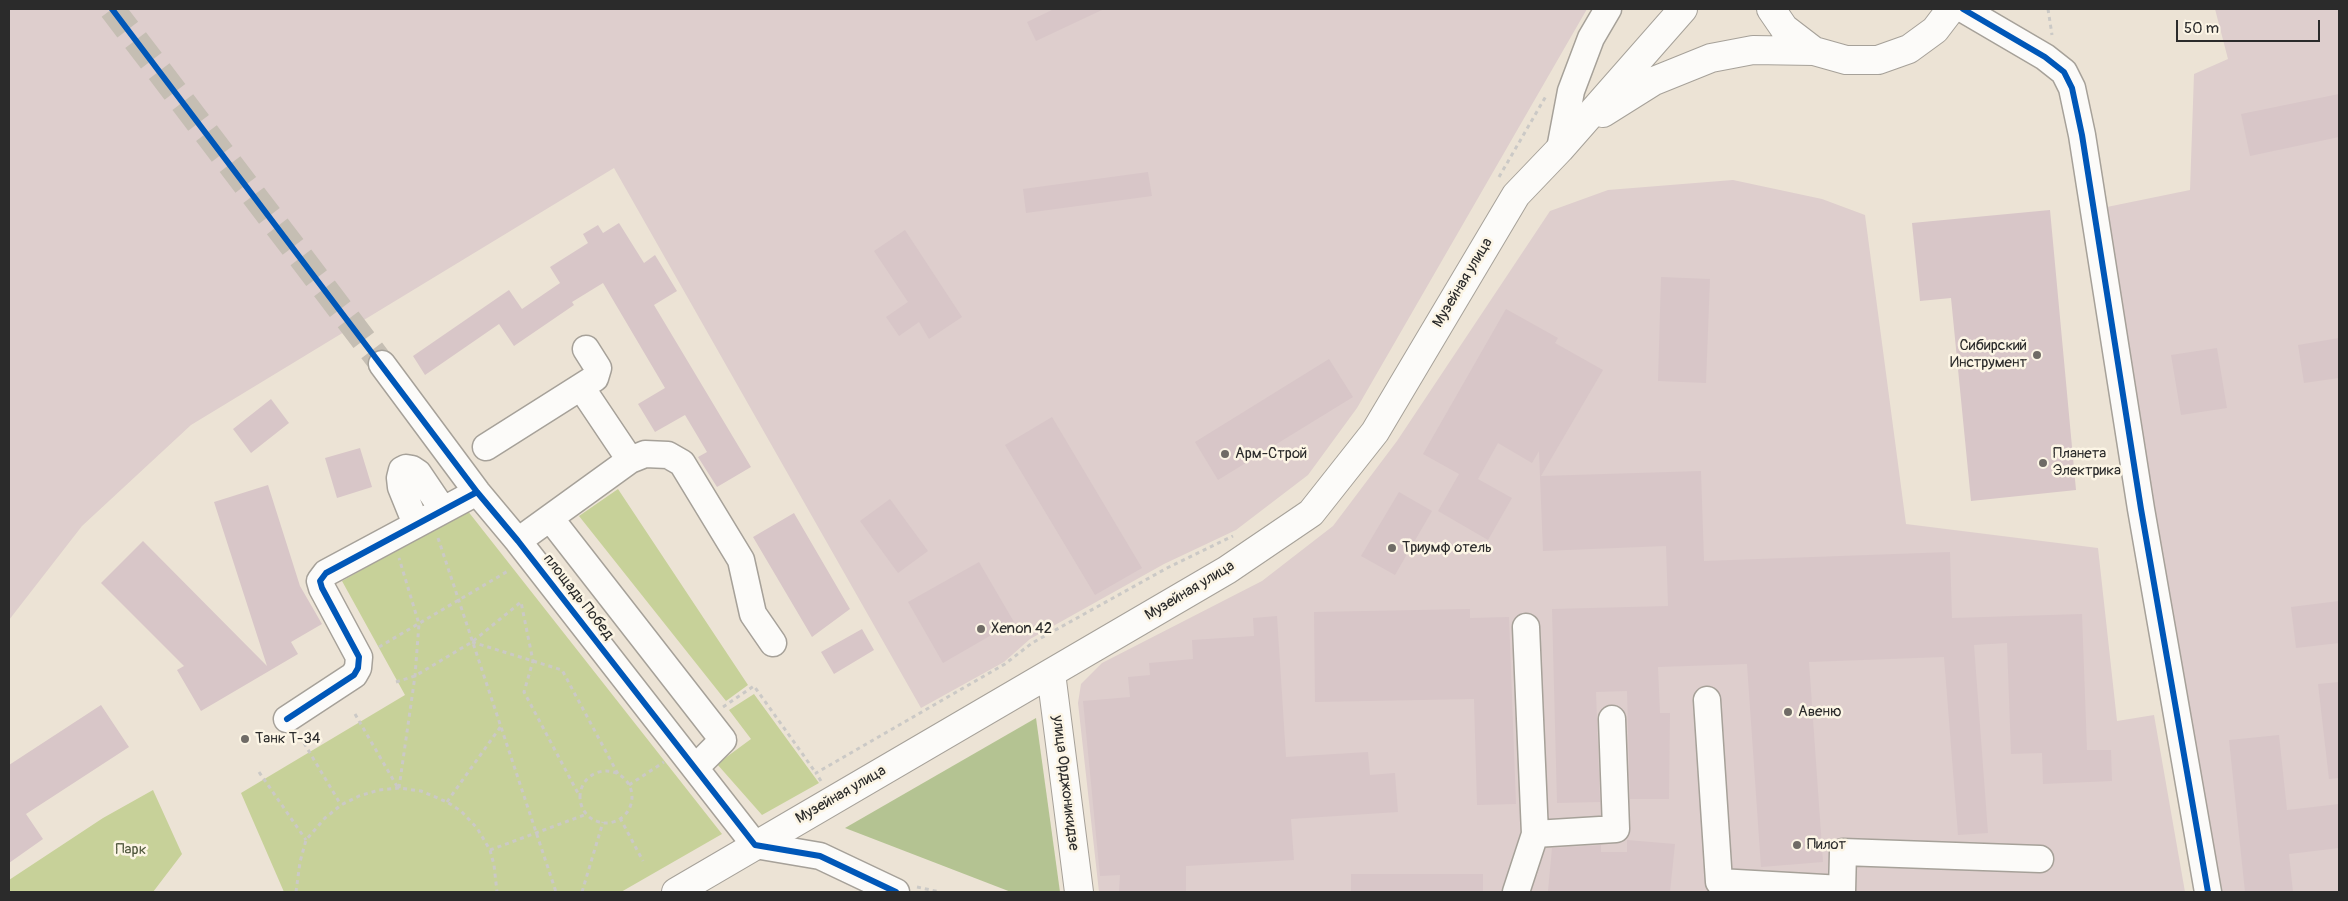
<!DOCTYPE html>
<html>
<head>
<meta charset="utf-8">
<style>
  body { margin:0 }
  #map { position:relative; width:2348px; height:901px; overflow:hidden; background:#ece3d5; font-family:Pangolin,sans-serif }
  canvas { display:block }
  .frame { position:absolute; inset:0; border:10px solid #2b2b2b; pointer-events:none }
  .scale { position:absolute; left:2176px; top:20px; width:144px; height:22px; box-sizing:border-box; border:2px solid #2b2b2b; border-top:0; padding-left:6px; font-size:15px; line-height:18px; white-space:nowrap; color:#2b2b2b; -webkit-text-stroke:4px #fcf5e5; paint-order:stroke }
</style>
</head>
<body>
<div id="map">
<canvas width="2348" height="901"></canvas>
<div class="frame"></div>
<div class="scale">50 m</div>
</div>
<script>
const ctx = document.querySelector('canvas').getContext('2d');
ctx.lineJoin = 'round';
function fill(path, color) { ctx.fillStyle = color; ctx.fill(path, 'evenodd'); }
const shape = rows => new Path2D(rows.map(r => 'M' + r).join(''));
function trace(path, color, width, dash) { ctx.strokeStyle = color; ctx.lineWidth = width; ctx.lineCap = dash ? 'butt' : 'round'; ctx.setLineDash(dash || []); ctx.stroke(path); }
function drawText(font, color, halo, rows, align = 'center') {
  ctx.font = font + ' Pangolin,sans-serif'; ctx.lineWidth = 5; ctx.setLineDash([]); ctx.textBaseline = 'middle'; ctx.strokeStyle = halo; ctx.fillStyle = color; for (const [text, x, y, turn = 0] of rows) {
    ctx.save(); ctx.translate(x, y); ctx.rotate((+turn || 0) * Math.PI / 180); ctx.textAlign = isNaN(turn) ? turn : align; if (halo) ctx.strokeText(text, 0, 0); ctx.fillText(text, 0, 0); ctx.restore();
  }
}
const industrial = shape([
  [9,9,1587,9,1357,408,1308,475,1236,530,1164,564,1030,639,1004,662,921,708,614,168,191,425,82,526,9,620],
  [2215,9,2339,9,2339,892,2219,892,2102,208,2190,190,2194,74,2228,59],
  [1733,180,1822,199,1865,215,1906,524,2098,548,2117,721,2154,715,2185,892,1508,892,1490,891,1489,892,1099,892,1078,703,1081,684,1102,663,1262,581,1333,526,1397,441,1550,211,1608,190]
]);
const green = shape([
  [618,489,748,685,726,701,579,516],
  [467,510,722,834,621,892,284,892,241,793,405,695,342,581],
  [754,694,819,783,762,815,717,764,751,739,729,710],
  [153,790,182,854,153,892,9,892,9,880,103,818]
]);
const forest = shape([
  [1036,718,1060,892,1011,892,845,828]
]);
const building = shape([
  [1054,9,1104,9,1036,41,1027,22],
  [2339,94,2339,137,2250,156,2241,114],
  [1148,172,1152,196,1026,213,1023,189],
  [2050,210,2076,490,1971,501,1951,298,1920,301,1912,223],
  [619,223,644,263,655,255,677,291,654,305,751,467,717,487,698,457,707,452,685,415,655,432,638,404,665,388,603,283,572,302,574,305,514,346,499,324,425,375,413,356,509,290,522,309,560,283,550,267,588,243,583,234,598,225,603,233],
  [905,230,962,317,929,339,919,322,899,336,886,317,908,302,874,251],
  [1661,277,1710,279,1706,383,1658,381],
  [1506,309,1558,338,1555,343,1603,370,1541,476,1701,471,1704,561,1950,552,1952,618,2082,614,2087,750,2111,750,2112,781,2043,784,2042,753,2011,754,2007,643,1974,645,1988,833,1958,835,1944,657,1809,662,1823,862,1761,867,1747,664,1658,667,1660,713,1670,713,1669,799,1630,799,1627,691,1596,692,1600,802,1557,803,1552,609,1668,606,1666,546,1543,551,1539,451,1532,463,1498,443,1478,479,1512,498,1488,540,1438,511,1459,474,1423,454],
  [2339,338,2339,378,2304,383,2298,345],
  [2217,348,2227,408,2181,415,2171,355],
  [1329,359,1353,397,1218,480,1195,442],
  [271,399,289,423,251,453,233,429],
  [1052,417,1142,568,1095,595,1005,445],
  [360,448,372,487,337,498,325,458],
  [268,485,300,586,322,624,291,642,298,654,201,711,177,670,184,666,101,583,143,541,267,666,214,502],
  [1399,492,1432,511,1395,575,1361,556],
  [890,499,928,551,898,573,860,521],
  [794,513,850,609,812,637,753,537],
  [979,562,1014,622,943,663,908,602],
  [2339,601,2339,643,2296,648,2291,607],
  [1470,609,1470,618,1509,617,1516,804,1477,805,1474,699,1315,702,1314,612],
  [1277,616,1286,757,1368,752,1370,775,1395,773,1398,812,1291,819,1294,860,1186,866,1186,892,1119,892,1120,875,1100,876,1083,701,1130,697,1128,677,1150,675,1149,663,1193,659,1192,640,1254,636,1253,618],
  [862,629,874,650,834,674,821,652],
  [2339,682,2339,778,2329,779,2318,684],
  [101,705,129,747,26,814,43,839,9,863,9,765],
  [2279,735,2287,810,2339,804,2339,848,2289,854,2293,892,2245,892,2229,740],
  [1627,840,1675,844,1670,892,1548,891,1552,848,1601,845,1601,852,1627,852],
  [1351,874,1483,874,1483,892,1351,892]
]);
const minorTunnel = shape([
  [112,9,382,364]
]);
const path = shape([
  [2048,9,2052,35],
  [1499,177,1546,96],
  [438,538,556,892],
  [472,642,562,670,618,774],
  [379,647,508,571],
  [396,682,415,676,472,642,521,602,533,661,524,692,580,797],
  [723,707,754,686,816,773],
  [355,714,398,788],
  [304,743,341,805],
  '580 797a26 26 0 1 1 52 0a26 26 0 1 1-52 0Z',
  [259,772,306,840],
  [821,781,816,773,1005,664,1032,643,1167,568,1233,536],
  [629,785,664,762],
  [399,788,415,676,419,624,399,558],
  [447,802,501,726],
  [620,818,643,861],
  [490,850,587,814],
  [917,887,940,892],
  [296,892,300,862,306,840,325,818,341,805,359,796,379,790,399,788,421,791,447,802,461,811,477,828,490,850,494,865,497,892],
  [582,892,603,822]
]);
const minor = shape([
  [1963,9,2045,57,2064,72,2072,88,2082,135,2141,509,2208,892],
  [1560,149,1571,91,1591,38,1608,9],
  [382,364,477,492,518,541,755,845,820,856,896,892],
  [581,387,630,460],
  [486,447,595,378,598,368,586,349],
  [550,518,723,740,695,768],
  [416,524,401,487,400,478,402,470,406,468,412,469,418,473,443,510],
  [518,541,630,460,645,454,668,455,682,463,741,560,753,614,773,643],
  [1707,700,1719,882,1842,889],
  [287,719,354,675,358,668,359,657,322,588,320,581,326,573,477,492],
  [1535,834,1616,829,1612,719],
  [1516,892,1535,834,1526,627],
  [1842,892,1843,852,2040,859]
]);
const major = shape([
  [1771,9,1784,28,1814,51,1846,60,1878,60,1909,49,1935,30,1951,9],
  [1603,113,1654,81,1711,58,1753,50,1814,51],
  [1051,673,1079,892],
  [676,892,1227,570,1311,513,1375,432,1516,195,1560,149,1683,9]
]);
const cycleway = shape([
  [112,9,477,492,518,541,755,845,820,856,896,892],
  [1963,9,2045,57,2064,72,2072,88,2082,135,2141,509,2208,892],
  [287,719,354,675,358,668,359,657,322,588,320,581,326,573,477,492]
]);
const markers = [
  [2037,355,5,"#6f6b66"],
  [1225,454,5,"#6f6b66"],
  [2043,463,5,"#6f6b66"],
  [1392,548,5,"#6f6b66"],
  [981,629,5,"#6f6b66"],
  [1788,712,5,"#6f6b66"],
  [245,739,5,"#6f6b66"],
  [1797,845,5,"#6f6b66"]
];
const streetNames = [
  ["Музейная улица",1463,283,-59],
  ["Музейная улица",1190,591,-31],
  ["площадь Побед",578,597,52],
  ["улица Орджоникидзе",1065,783,83],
  ["Музейная улица",841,795,-30]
];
const poiNames = [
  ["Сибирский",2027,346,"right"],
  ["Инструмент",2027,363,"right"],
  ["Арм-Строй",1235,454],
  ["Планета",2053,454],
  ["Электрика",2053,471],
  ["Триумф отель",1402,548],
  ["Xenon 42",991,629],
  ["Авеню",1798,712],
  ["Танк Т-34",255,739],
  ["Пилот",1807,845]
];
const parkNames = [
  ["Парк",131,850]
];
fill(industrial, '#dececd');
fill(green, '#c7d199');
fill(forest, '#b4c392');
fill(building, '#d8c6c8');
trace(minorTunnel, '#c5beb3', 26, [26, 13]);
trace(minor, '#a6a199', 29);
trace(major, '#a6a199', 30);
trace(path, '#cbc9c6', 3, [4, 4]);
trace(minor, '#fcfbf9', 26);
trace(major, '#fcfbf9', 28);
trace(cycleway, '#0057b8', 6);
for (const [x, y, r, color] of markers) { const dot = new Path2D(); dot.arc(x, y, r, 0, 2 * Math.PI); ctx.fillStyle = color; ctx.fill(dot); trace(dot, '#fcf5e5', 2); }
drawText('15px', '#2b2b2b', '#fcf5e5', streetNames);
drawText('15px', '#2b2b2b', '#fcf5e5', poiNames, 'left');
drawText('15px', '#50583d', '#fcf5e5', parkNames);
</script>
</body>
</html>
